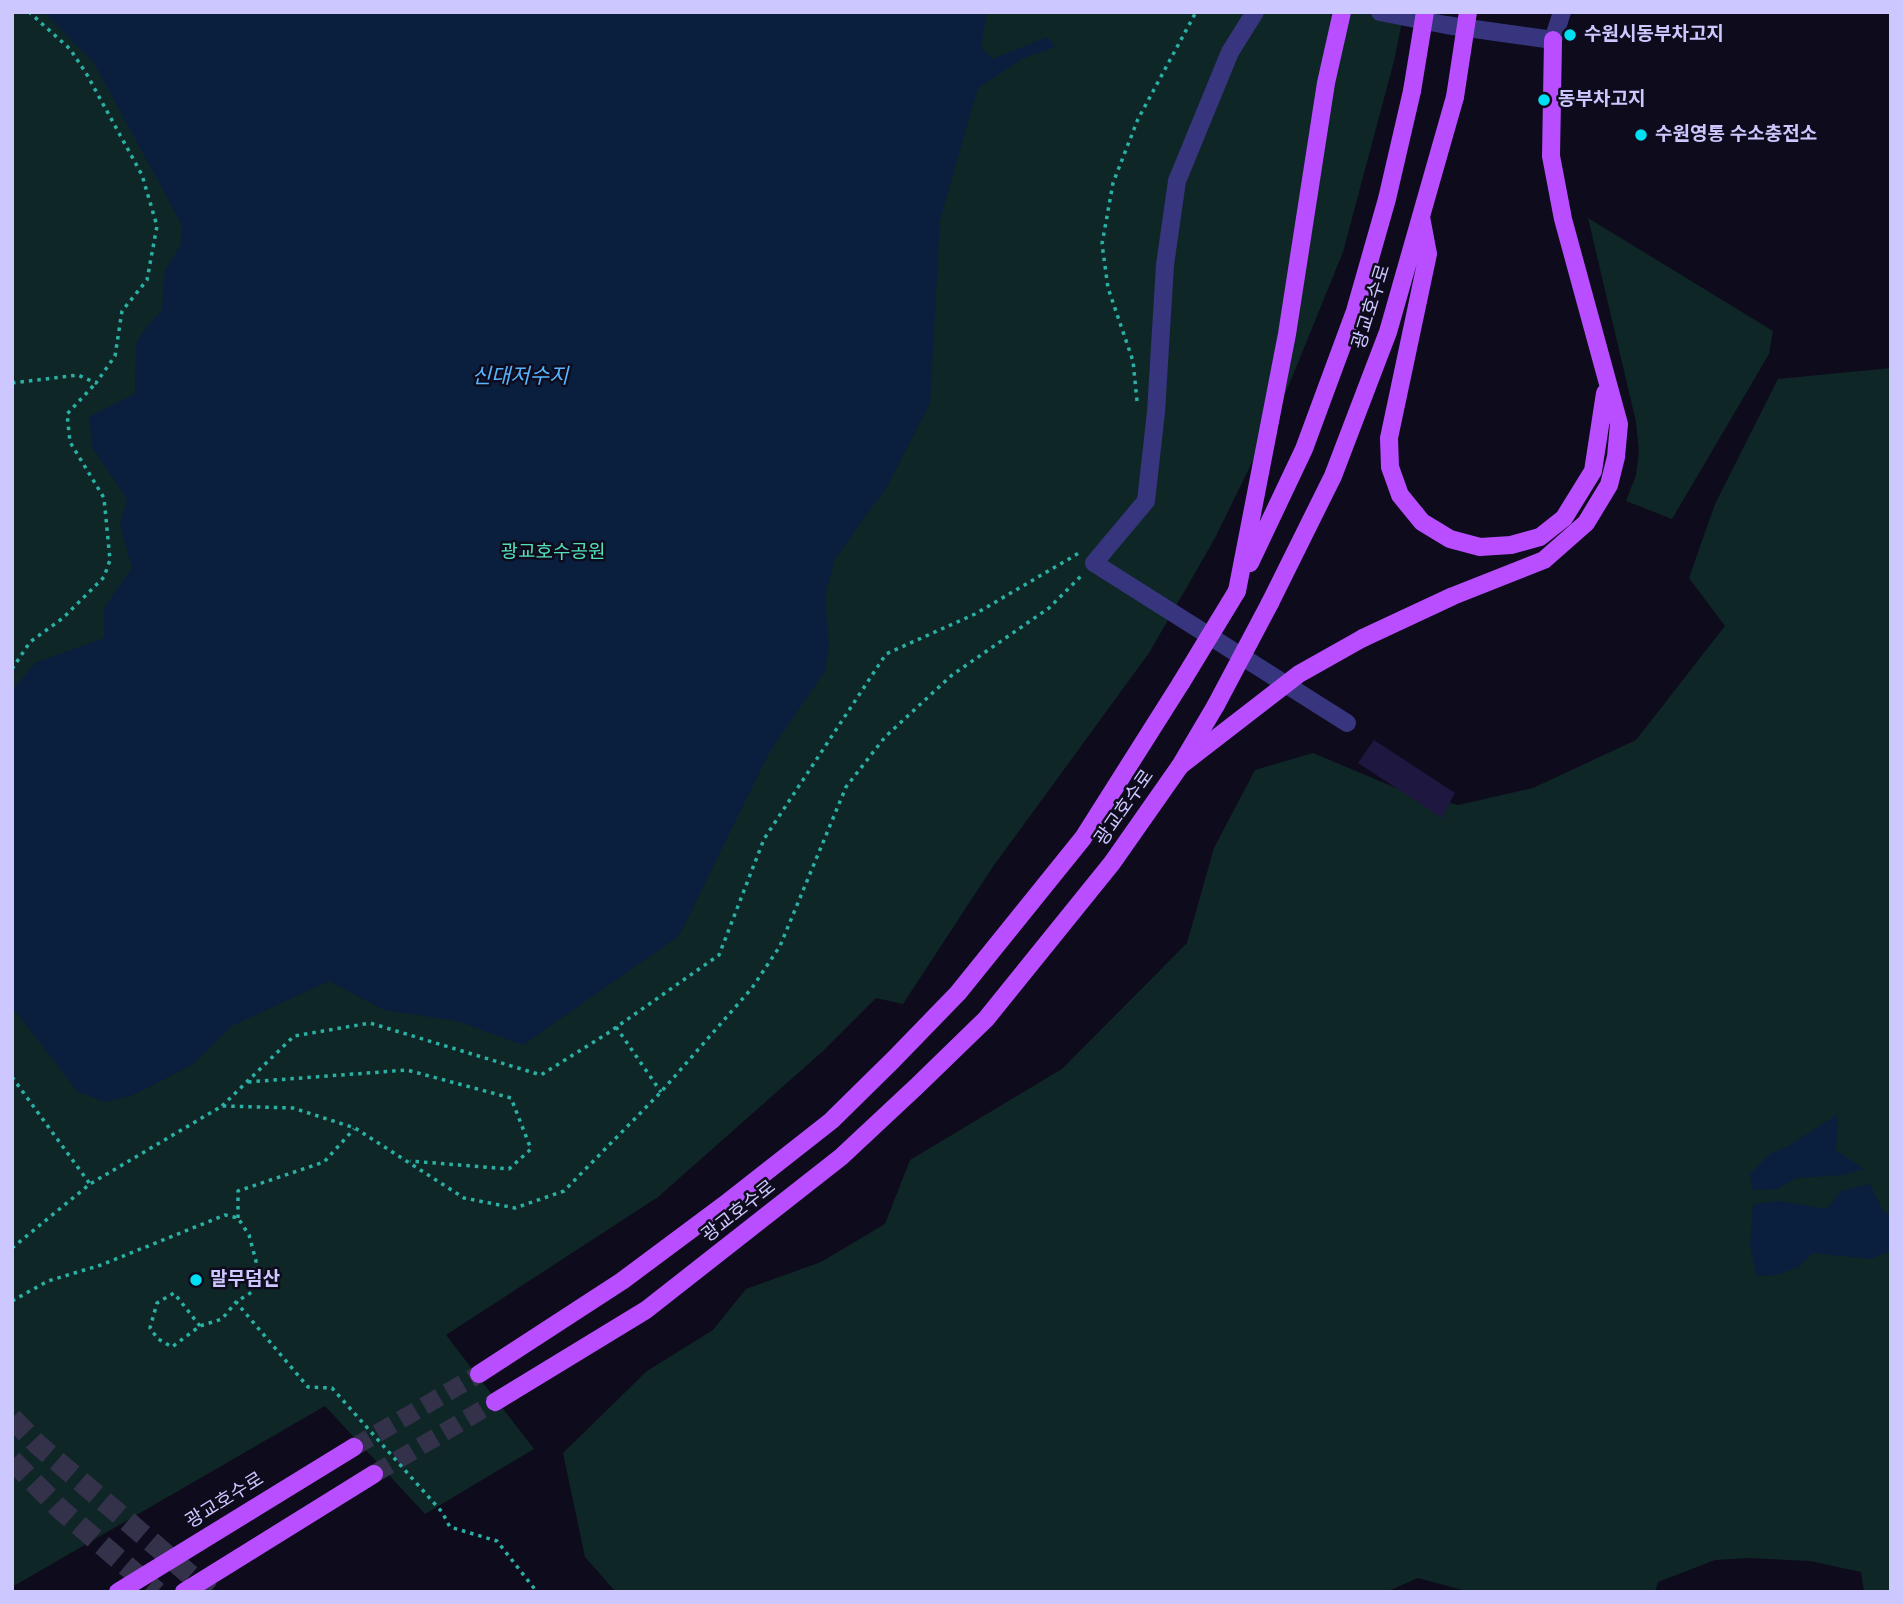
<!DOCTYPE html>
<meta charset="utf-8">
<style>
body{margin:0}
#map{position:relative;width:1903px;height:1604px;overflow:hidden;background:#0e0b1d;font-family:"Varela Round",sans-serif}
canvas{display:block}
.frame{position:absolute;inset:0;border:14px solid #ccc7ff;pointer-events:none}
</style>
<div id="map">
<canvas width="1903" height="1604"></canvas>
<div class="frame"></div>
</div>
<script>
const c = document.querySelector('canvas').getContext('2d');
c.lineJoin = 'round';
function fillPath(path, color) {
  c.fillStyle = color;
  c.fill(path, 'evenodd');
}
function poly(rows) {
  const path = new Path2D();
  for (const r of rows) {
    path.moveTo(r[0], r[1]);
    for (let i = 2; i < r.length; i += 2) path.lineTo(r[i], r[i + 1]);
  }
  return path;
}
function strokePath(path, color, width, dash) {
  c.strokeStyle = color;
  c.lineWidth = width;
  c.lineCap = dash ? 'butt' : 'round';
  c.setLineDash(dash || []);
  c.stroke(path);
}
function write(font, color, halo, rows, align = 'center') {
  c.font = font + ' "Varela Round","Noto Sans KR",sans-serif';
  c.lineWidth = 5;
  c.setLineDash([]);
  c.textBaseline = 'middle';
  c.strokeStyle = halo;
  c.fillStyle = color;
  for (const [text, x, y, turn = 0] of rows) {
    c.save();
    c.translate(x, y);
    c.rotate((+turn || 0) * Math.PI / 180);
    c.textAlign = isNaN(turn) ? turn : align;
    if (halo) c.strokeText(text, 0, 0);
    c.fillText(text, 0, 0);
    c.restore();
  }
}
fillPath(poly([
 [12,12,1404,12,1394,61,1343,252,1284,397,1215,538,1149,653,992,868,903,1004,876,998,823,1051,658,1197,446,1335,534,1449,425,1514,325,1406,12,1587],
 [1588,218,1773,331,1769,354,1672,519,1626,501,1636,475,1639,451,1636,422],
 [1891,368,1891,1592,1864,1592,1861,1572,1810,1561,1748,1558,1715,1560,1658,1582,1655,1592,1470,1592,1418,1578,1386,1592,616,1592,585,1557,563,1453,647,1371,713,1330,746,1289,821,1262,885,1224,910,1160,1062,1069,1187,943,1214,848,1255,770,1313,753,1408,793,1458,805,1533,788,1636,740,1725,626,1689,578,1715,504,1778,379]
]), '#0e2726');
fillPath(poly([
 [44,12,987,12,981,47,992,59,1048,37,1055,47,1022,59,978,88,940,220,930,403,888,485,835,559,825,596,829,645,825,671,769,753,679,936,523,1045,457,1021,384,1010,329,981,232,1026,192,1065,133,1095,105,1102,77,1091,12,1007,12,691,35,663,104,638,104,608,132,568,120,525,127,499,92,447,89,417,135,394,136,344,147,326,162,310,165,270,181,244,182,225,94,63],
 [1838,1114,1836,1150,1864,1169,1844,1175,1797,1178,1777,1189,1752,1190,1750,1174,1770,1154,1790,1145],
 [1870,1184,1883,1211,1891,1216,1891,1251,1871,1259,1812,1253,1799,1267,1777,1275,1757,1276,1750,1246,1753,1204,1779,1201,1827,1209,1841,1191]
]), '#0a1e3e');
fillPath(poly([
 [1374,740,1455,793,1442,818,1358,763]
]), '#1e173f');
strokePath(poly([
 [354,1447,479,1374],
 [374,1474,495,1402]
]), '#34314a', 18, [18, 9]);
strokePath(poly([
 [12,1418,37,1444,210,1592],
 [12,1460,60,1509,157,1592]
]), '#34314a', 21, [21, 10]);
strokePath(poly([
 [12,383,78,375,96,383,115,356,122,311,147,280,157,226,142,175,86,73,70,49,29,12],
 [1137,401,1133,361,1108,288,1102,244,1113,183,1138,119,1196,12],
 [12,669,30,642,63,618,104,577,110,560,104,498,70,442,67,414,96,383],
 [616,1027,661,1092],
 [12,1077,90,1184],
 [248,1082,407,1070,511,1098,531,1149,509,1169,410,1161],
 [222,1106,294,1036,370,1023,541,1075,608,1033,719,955,764,839,886,654,975,614,1079,553],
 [238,1218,238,1191,324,1162,354,1129],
 [12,1248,90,1184,222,1106,293,1108,355,1128,464,1198,515,1208,564,1191,661,1092,752,988,780,946,846,787,885,737,952,675,1049,608,1082,575],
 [12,1301,48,1281,101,1265,225,1215,238,1218,249,1235,256,1261,252,1292,236,1302,308,1387,332,1388,442,1512,450,1527,497,1541,537,1592],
 [200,1326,174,1293,157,1303,150,1328,158,1339,172,1347,200,1326,222,1319,236,1302]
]), '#2ab0a5', 3.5, [3.5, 5]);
strokePath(poly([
 [1255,12,1230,52,1177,181,1165,265,1156,412,1146,501,1094,563,1347,723],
 [1380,12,1446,25,1553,40,1562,12]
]), '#36357d', 18);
strokePath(poly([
 [1421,217,1428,254,1389,438,1390,467,1400,495,1422,522,1450,539,1480,547,1511,545,1540,537,1564,518,1593,471,1605,393],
 [1250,563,1304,449,1355,311,1387,199,1412,91],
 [1237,591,1287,334,1326,83,1342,12],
 [1270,603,1333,476,1388,332,1455,97],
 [1363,638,1453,596,1544,560,1586,523,1609,485,1616,457,1619,424,1563,219,1551,156,1553,40],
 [479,1374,622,1281,724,1205,831,1121,893,1060,958,993,1083,838,1181,683],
 [495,1402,646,1310,841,1157,917,1086,986,1019,1112,863,1180,766,1216,705],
 [118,1592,354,1447],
 [184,1592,374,1474]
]), '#b84eff', 18);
strokePath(poly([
 [1412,91,1425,12],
 [1455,97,1468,12],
 [1181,683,1237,591],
 [1216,705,1270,603],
 [1180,766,1299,674,1363,638]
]), '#b84eff', 18);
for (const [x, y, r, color] of [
 [1570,35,7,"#00e0f2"],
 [1544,100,7,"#00e0f2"],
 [1641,135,7,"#00e0f2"],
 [196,1280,7,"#00e0f2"]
]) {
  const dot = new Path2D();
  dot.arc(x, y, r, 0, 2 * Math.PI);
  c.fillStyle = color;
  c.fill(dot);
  strokePath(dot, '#0e0b1d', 2.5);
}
write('bold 19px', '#ccc7ff', '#0e0b1d', [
 ["수원시동부차고지",1584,35],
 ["동부차고지",1558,100],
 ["수원영통 수소충전소",1655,135],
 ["말무덤산",210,1280]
], 'left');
write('19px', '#ccc7ff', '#0e0b1d', [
 ["광교호수로",1372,307,-73],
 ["광교호수로",1125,808,-55],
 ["광교호수로",739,1212,-38],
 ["광교호수로",225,1501,-32]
]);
write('19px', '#52e0b9', '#0e0b1d', [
 ["광교호수공원",553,553]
]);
write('italic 21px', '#55b5ff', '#0e0b1d', [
 ["신대저수지",520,377]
]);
</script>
